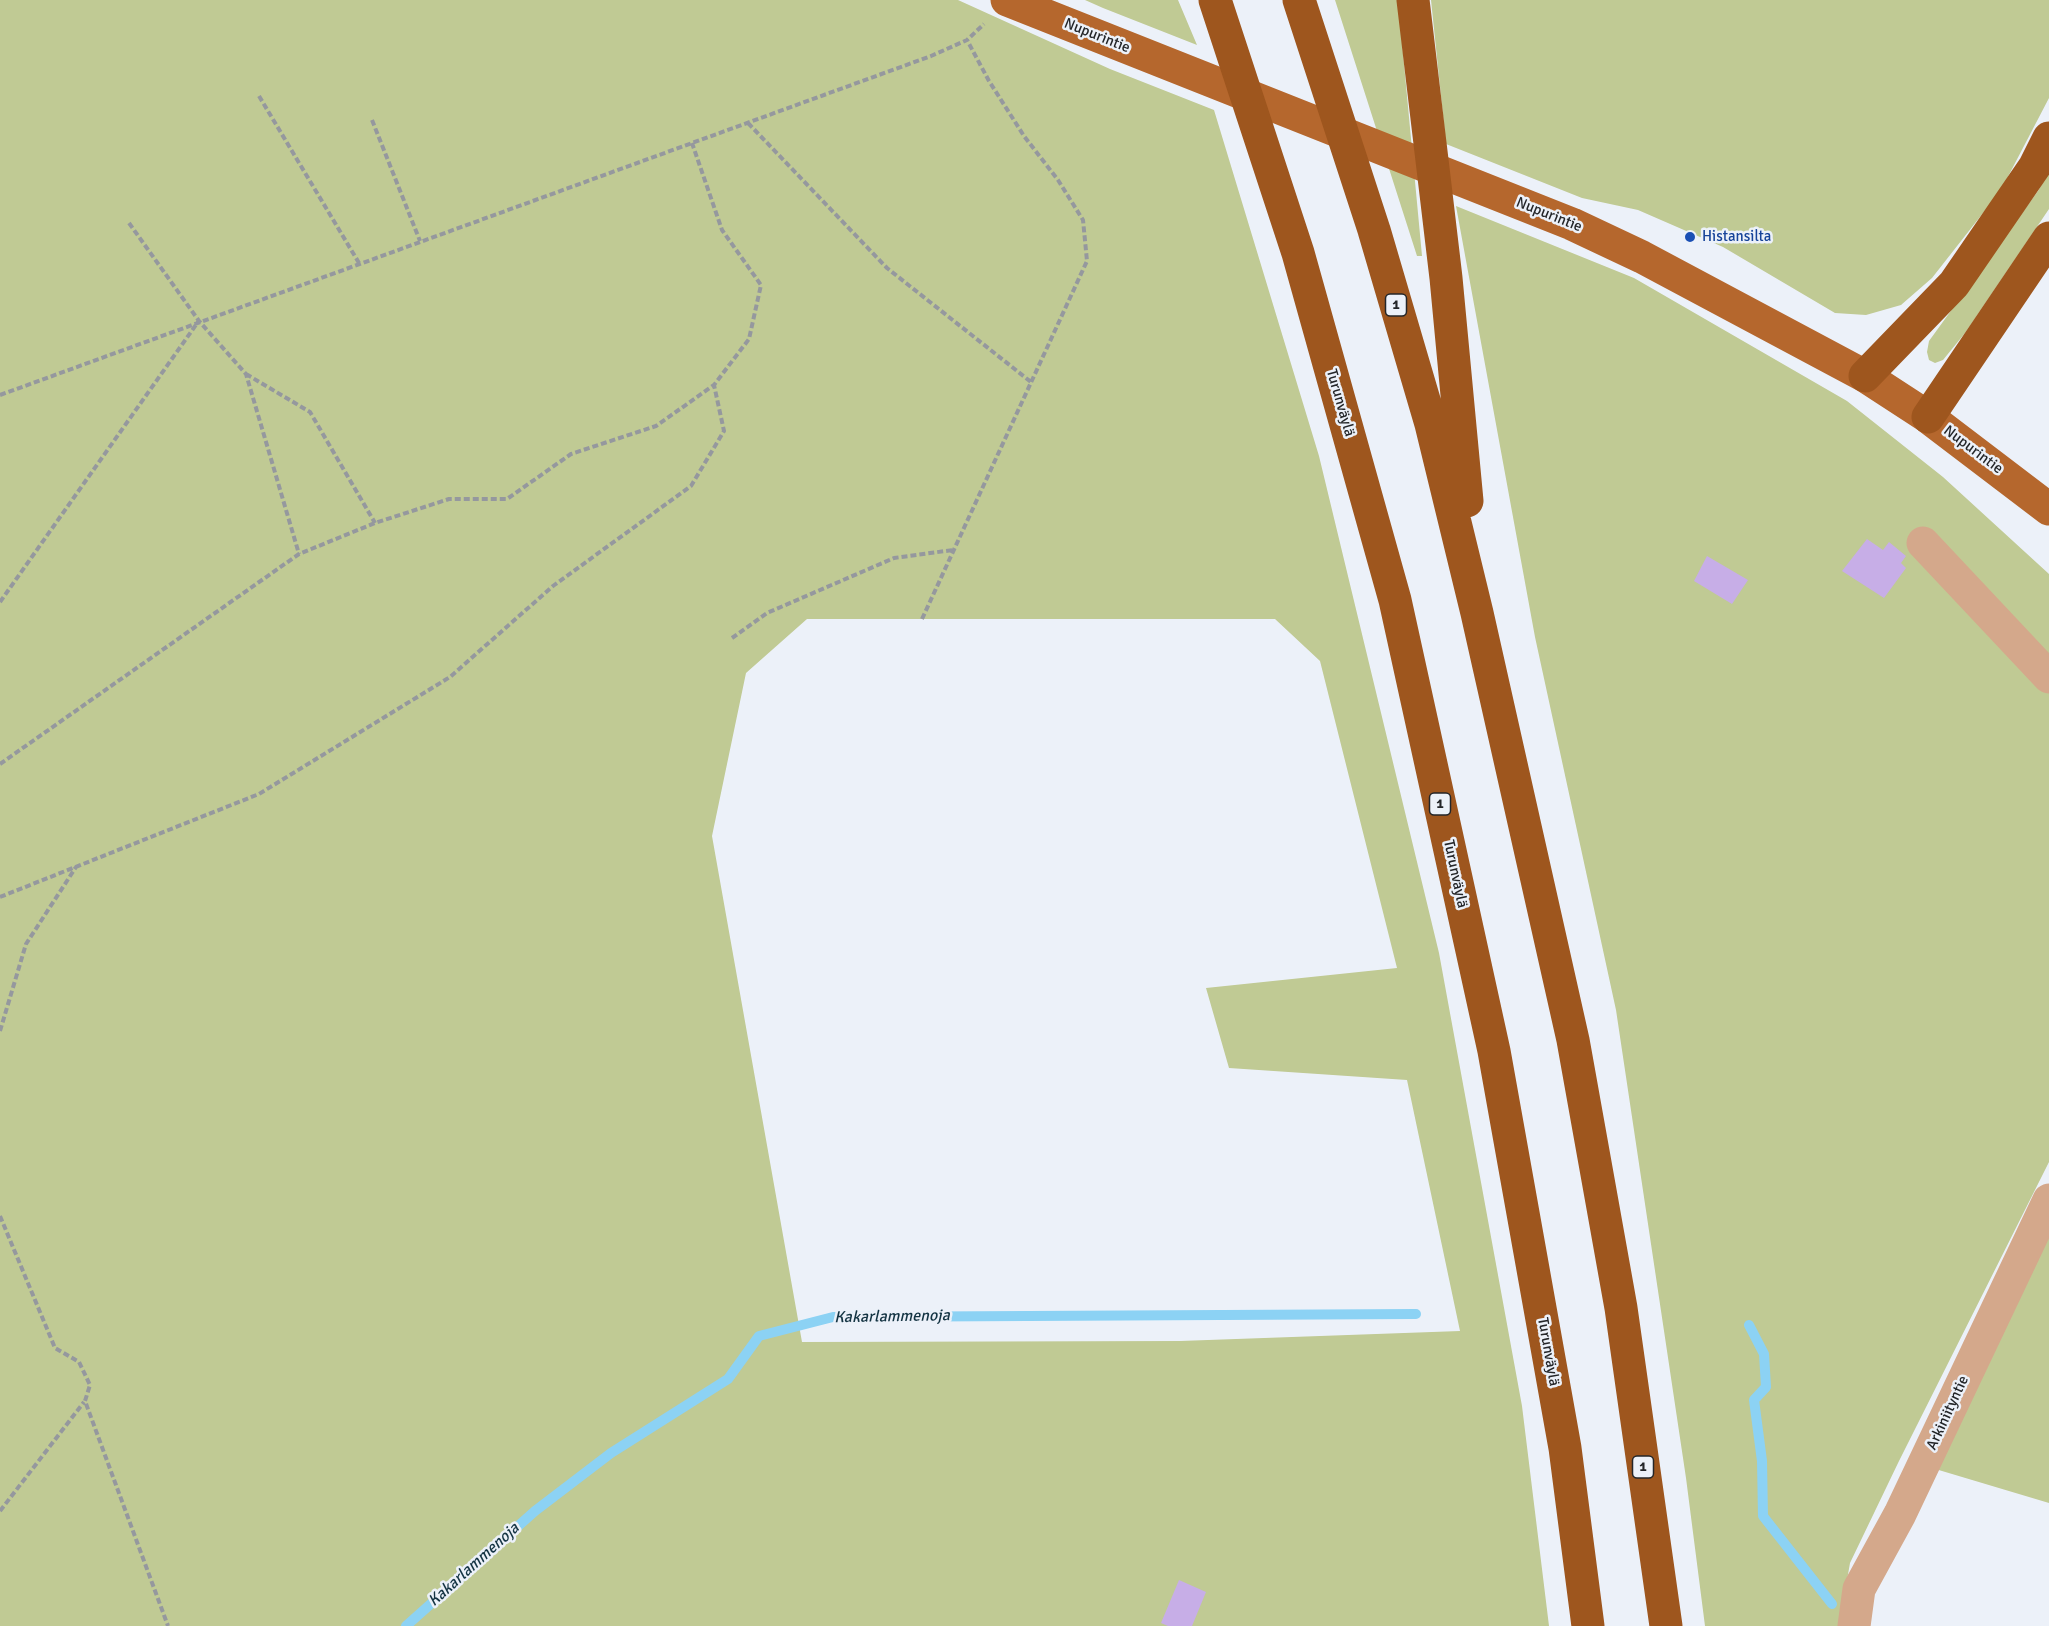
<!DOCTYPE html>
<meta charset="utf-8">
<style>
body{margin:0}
canvas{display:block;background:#ecf1f9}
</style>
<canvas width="2049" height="1626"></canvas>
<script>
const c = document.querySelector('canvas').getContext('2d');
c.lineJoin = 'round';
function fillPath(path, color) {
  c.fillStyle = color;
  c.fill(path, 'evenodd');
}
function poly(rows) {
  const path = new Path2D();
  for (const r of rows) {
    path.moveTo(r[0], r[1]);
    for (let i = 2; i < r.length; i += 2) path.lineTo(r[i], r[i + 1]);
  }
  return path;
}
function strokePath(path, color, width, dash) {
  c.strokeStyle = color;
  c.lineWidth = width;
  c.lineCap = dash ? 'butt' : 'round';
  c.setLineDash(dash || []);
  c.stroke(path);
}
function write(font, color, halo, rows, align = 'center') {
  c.font = font + ' Signika,sans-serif';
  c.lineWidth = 5;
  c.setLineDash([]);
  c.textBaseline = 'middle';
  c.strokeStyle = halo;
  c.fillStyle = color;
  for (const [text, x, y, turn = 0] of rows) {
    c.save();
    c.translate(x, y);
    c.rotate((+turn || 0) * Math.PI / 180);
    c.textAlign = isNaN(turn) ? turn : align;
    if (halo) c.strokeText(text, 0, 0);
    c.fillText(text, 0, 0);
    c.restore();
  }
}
fillPath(poly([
 [0,0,958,0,1110,69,1214,110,1319,456,1439,953,1522,1406,1549,1626,0,1626],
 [807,619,1275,619,1320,661,1397,968,1206,988,1229,1068,1407,1080,1460,1331,1180,1341,802,1342,712,836,746,673],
 [1085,0,1178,0,1197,45,1103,8],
 [1335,0,1398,0,1422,256,1417,256],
 [1431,0,2049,0,2049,98,2001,190,1932,278,1901,305,1866,315,1835,313,1723,247,1638,210,1582,198,1446,144],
 [2049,171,2049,209,1965,333,1943,360,1935,363,1929,360,1927,352,1929,341,2038,191],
 [1456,206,1634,278,1847,401,1943,477,2049,574,2049,1162,1899,1461,1850,1563,1839,1626,1705,1626,1686,1478,1616,1010,1535,637],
 [2049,1217,2049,1503,1932,1468]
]), '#c0ca94');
strokePath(poly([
 [1749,1325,1764,1354,1766,1387,1754,1400,1762,1461,1763,1516,1832,1604],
 [406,1626,535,1511,611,1453,728,1379,759,1336,833,1317,1416,1314]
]), '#8cd2f4', 10);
fillPath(poly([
 [1867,539,1883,550,1889,542,1906,556,1901,563,1906,568,1884,598,1842,571],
 [1707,556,1748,580,1732,604,1694,581],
 [1179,1580,1206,1592,1192,1626,1168,1626,1161,1623]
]), '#c7aee7');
strokePath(poly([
 [259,96,359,263],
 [372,120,420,241],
 [748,123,887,268,1031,382],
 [129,223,199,321,246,374,299,554],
 [246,374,310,412,375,523],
 [0,395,931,56,967,40,984,24],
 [0,602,198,322],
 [922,619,1087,261,1083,220,1058,180,1024,136,989,81,967,40],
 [732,638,767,613,894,558,953,550],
 [0,764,299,554,375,523,449,499,507,499,571,454,656,426,714,385,749,339,761,285,722,230,692,143],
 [0,897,259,794,450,677,553,586,691,486,724,431,714,385],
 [0,1031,26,944,76,867],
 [0,1216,55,1348,79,1362,90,1385,85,1401,168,1626],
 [0,1511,84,1402]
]), '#95989e', 4, [6, 3]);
strokePath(poly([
 [1923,543,2049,677],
 [1854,1626,1859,1589,1900,1514,2049,1200]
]), '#d4a88b', 33);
strokePath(poly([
 [1007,0,1572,224,1642,257,1865,376,1928,417,2049,509]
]), '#b5672d', 33);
strokePath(poly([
 [1215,0,1298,253,1395,600,1494,1051,1565,1448,1588,1626],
 [1299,0,1374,230,1431,424,1477,613,1573,1040,1621,1308,1666,1626],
 [1413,0,1446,278,1467,501],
 [1865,376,1954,284,2035,166,2049,138],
 [1928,417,2049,238]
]), '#9e561e', 33);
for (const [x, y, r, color] of [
 [1690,237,6,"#1a4fb4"]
]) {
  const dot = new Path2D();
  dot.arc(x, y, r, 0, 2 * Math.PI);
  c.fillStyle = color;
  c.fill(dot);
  strokePath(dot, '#ecf1f9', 2);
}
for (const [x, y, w] of [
 [1396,305,21],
 [1440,804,21],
 [1643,1467,21]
]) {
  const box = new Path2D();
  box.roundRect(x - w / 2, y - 11, w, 22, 4.5);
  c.fillStyle = '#ecf1f9';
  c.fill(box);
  strokePath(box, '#242629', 1.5);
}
write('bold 14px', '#242629', null, [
 ["1",1396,305],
 ["1",1440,804],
 ["1",1643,1467]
]);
write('15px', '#242629', '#ecf1f9', [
 ["Nupurintie",1097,36,22],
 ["Nupurintie",1549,215,22],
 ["Turunväylä",1340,403,74],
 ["Nupurintie",1973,450,37],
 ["Turunväylä",1455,874,78],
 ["Turunväylä",1548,1352,80],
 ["Arkiniityntie",1948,1413,-65]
]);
write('15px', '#164399', '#ecf1f9', [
 ["Histansilta",1702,237]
], 'left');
write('italic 16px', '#143443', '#ecf1f9', [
 ["Kakarlammenoja",892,1317,-1],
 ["Kakarlammenoja",474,1565,-42]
]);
</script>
